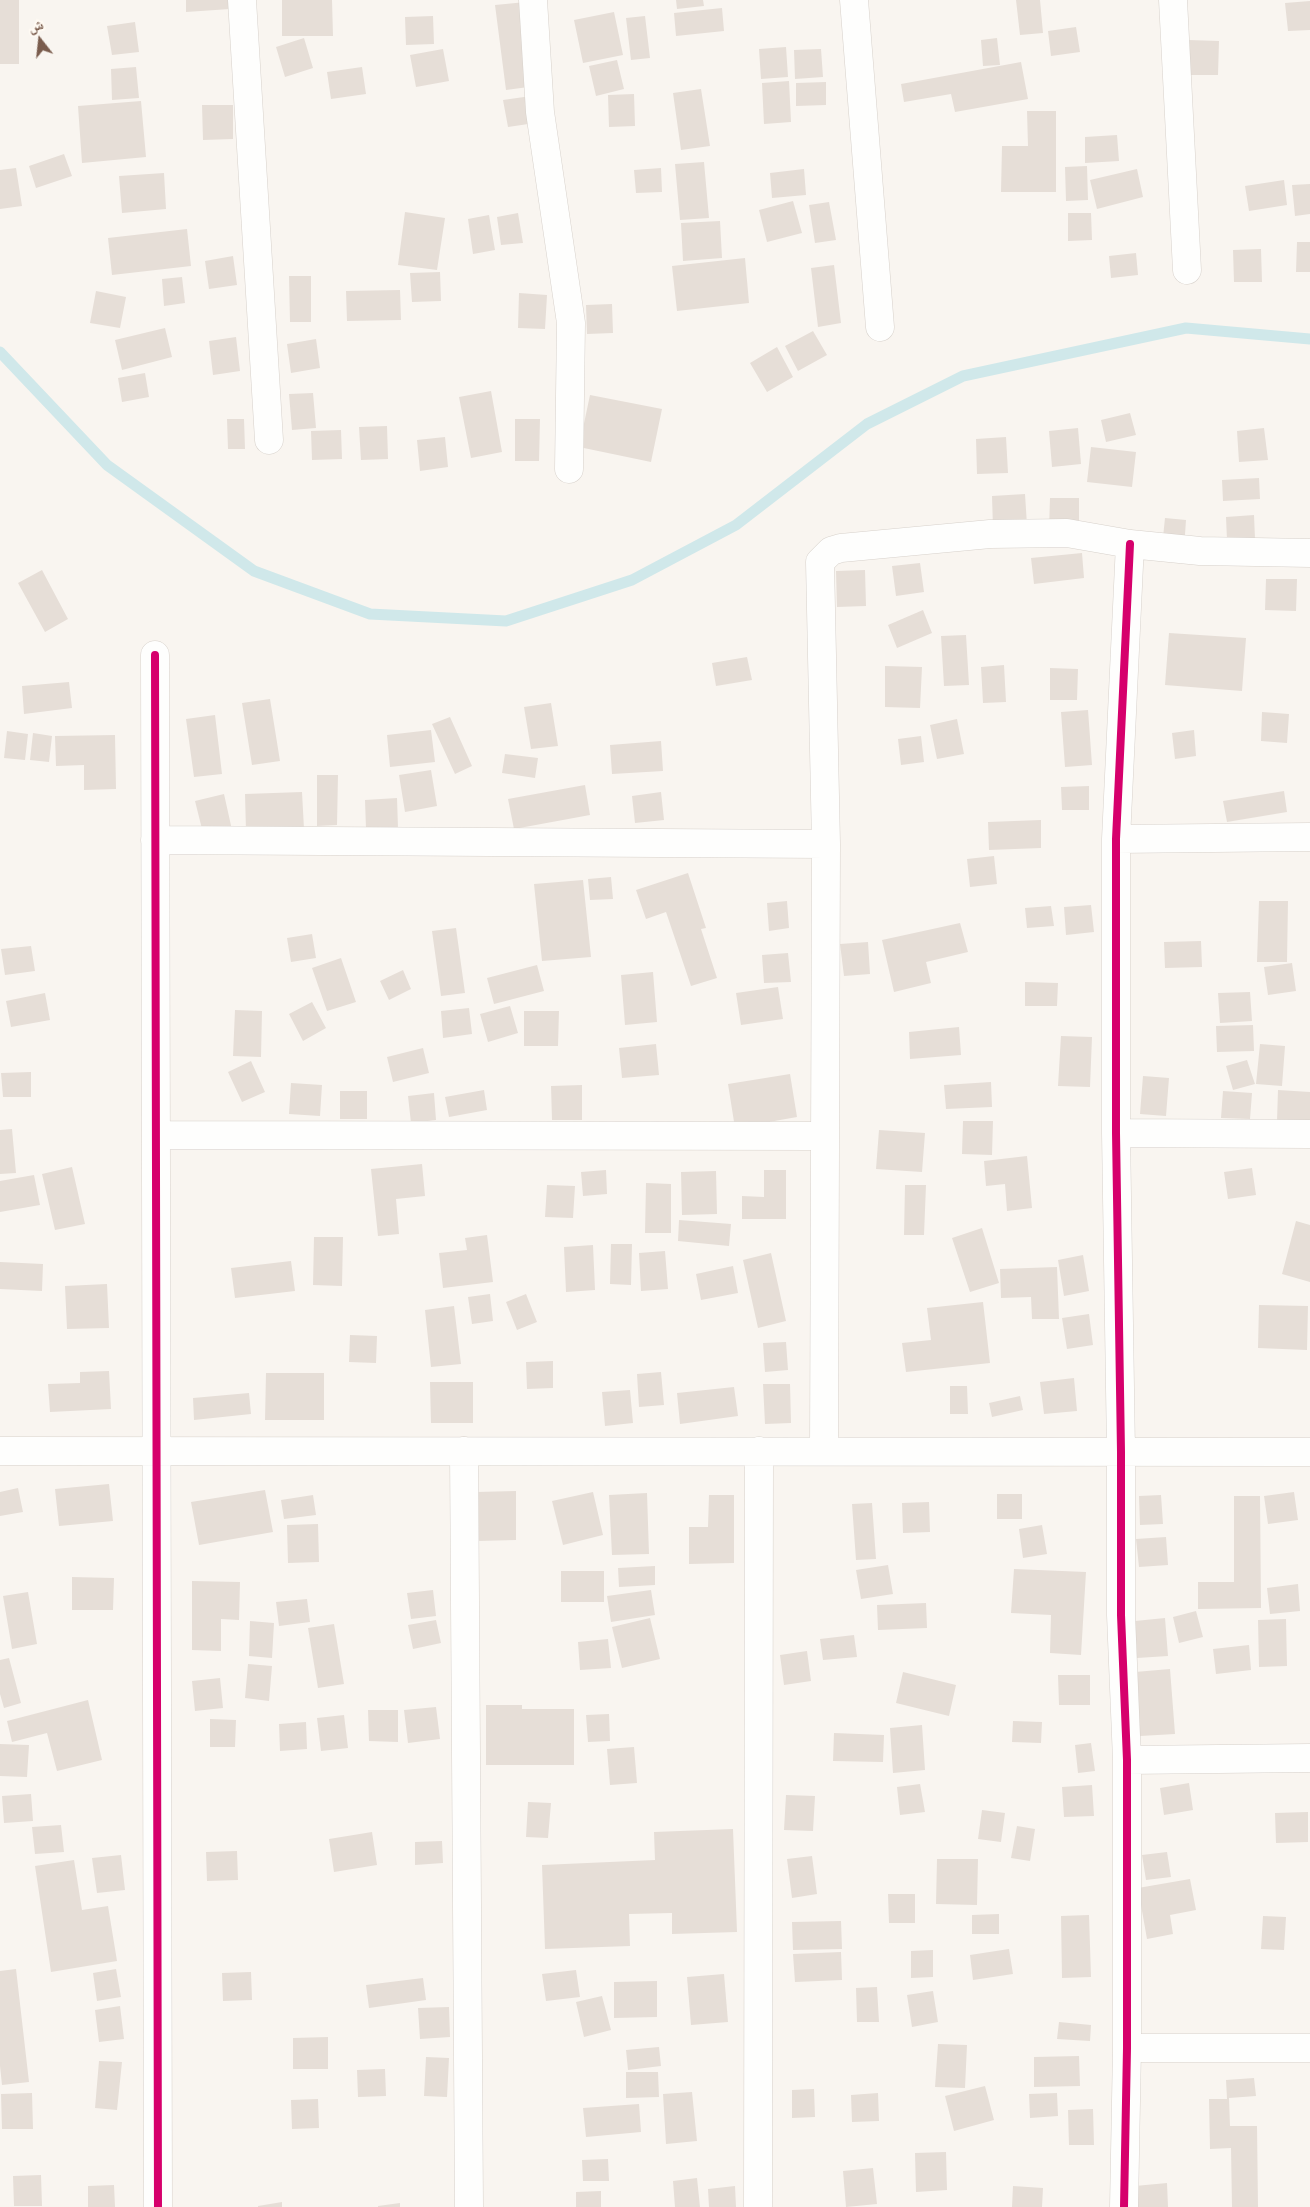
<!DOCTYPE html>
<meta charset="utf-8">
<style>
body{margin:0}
#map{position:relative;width:1310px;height:2207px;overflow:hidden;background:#f9f5f0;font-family:Quicksand,"Noto Naskh Arabic",sans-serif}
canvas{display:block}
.north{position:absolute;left:15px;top:15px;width:50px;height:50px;-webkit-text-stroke:4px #fffaf3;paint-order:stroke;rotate:344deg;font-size:14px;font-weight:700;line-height:20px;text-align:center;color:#7a5c4d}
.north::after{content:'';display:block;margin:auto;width:18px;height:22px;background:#7a5c4d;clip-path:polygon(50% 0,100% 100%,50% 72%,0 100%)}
</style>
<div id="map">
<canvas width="1310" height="2207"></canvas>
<div class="north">ش</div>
</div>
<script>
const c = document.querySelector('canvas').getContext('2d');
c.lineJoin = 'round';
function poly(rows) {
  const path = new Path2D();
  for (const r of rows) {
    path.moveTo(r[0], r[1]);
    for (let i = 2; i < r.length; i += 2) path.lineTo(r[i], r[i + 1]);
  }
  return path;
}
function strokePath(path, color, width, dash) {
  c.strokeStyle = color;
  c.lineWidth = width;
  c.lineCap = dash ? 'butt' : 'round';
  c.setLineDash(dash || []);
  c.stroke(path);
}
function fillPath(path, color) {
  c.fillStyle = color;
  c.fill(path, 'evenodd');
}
strokePath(poly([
 [0,352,107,465,254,571,370,614,506,621,632,580,736,525,867,424,963,376,1186,328,1310,339]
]), '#d0e8ea', 11);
fillPath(poly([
 [0,0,19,0,19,64,0,64],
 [186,0,230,0,230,9,186,12],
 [282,0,332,0,333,36,282,36],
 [676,0,703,0,704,6,677,9],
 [1016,0,1040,0,1043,33,1020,35],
 [1310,1,1310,30,1288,31,1285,3],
 [526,2,536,86,506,90,495,5],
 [722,8,724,31,676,36,674,13],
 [614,12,623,55,583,63,574,20],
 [433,16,434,44,406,45,405,17],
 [645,16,650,58,631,60,626,18],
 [135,22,139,52,112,55,107,26],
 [1076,27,1080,52,1051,56,1048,31],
 [304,38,313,68,285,77,276,47],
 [997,38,1000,65,983,66,981,40],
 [1188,40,1219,41,1218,75,1187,75],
 [786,47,788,77,761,79,759,49],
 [443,49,449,81,416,87,410,55],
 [821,49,823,77,795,79,794,50],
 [617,60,624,89,596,96,589,66],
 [1021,62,1028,99,955,112,951,94,904,102,901,84],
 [136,67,139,98,112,100,111,69],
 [362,67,366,94,331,99,327,72],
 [789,81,791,122,764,124,762,83],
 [826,82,826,105,796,106,796,83],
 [701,89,710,146,681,150,673,93],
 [634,94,635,126,609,127,608,95],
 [531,96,535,123,508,127,503,100],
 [141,101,146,157,82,163,78,106],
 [202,105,233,105,233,139,203,140],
 [1027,111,1056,111,1056,192,1001,192,1002,146,1028,146],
 [1117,135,1119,161,1085,163,1085,137],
 [64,154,72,176,36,188,29,166],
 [704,162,709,218,680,220,675,164],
 [1087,166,1088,200,1066,201,1065,167],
 [16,168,22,206,0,209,0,170],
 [661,168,662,192,636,193,634,170],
 [804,169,806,195,772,198,770,173],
 [1137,169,1143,197,1097,209,1090,180],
 [164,173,166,209,122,213,119,176],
 [1284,180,1287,205,1249,211,1245,186],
 [1310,184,1310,214,1295,216,1292,185],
 [793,201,802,233,767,242,759,210],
 [829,202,836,240,815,243,809,205],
 [405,212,445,218,437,270,398,265],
 [518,213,523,243,501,245,497,217],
 [1068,213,1091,213,1092,240,1068,241],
 [489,215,495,250,473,254,468,219],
 [720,221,722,258,683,261,681,223],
 [187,229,191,266,112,275,108,238],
 [1297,242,1310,242,1310,272,1296,272],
 [1261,249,1262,282,1234,282,1233,250],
 [1136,253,1138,275,1111,278,1109,256],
 [233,256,237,285,209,289,205,261],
 [745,258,749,303,677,311,672,266],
 [834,265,841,323,818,327,811,268],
 [440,272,441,301,412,302,410,273],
 [289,276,311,276,311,322,290,322],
 [182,277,185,303,164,306,162,279],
 [400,290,401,320,347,321,346,291],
 [96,291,126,297,120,328,90,323],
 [519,293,547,295,545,329,518,328],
 [612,304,613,333,587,334,586,305],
 [165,328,172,357,122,370,115,340],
 [813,331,827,355,798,371,785,346],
 [236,337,240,371,213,375,209,341],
 [316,339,320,368,291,373,287,344],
 [777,347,793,377,767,392,750,363],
 [145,373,149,397,122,402,118,378],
 [491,391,502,452,471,458,459,397],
 [313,393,316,428,292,430,289,394],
 [590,395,662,409,651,462,579,447],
 [1130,413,1136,435,1106,442,1101,420],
 [227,419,244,419,245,449,228,449],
 [515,419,540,419,539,461,515,461],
 [387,426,388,459,361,460,359,427],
 [1078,428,1081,464,1052,467,1049,431],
 [1264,428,1268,460,1239,462,1237,431],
 [341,430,342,459,312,460,311,431],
 [445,437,448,467,420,471,417,440],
 [1006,437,1008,473,977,474,976,439],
 [1091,447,1136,452,1132,487,1087,482],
 [1259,478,1260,499,1223,501,1222,480],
 [1025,494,1027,525,993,528,992,496],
 [1050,498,1079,498,1079,530,1049,530],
 [1254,515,1255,539,1227,540,1226,517],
 [1165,518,1186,520,1184,549,1162,547],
 [1082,553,1084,578,1034,584,1031,558],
 [920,563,924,592,896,596,892,566],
 [42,570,68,619,45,632,18,583],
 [865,570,866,606,837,607,836,571],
 [1266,579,1297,579,1296,611,1265,610],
 [923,610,932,633,897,648,888,625],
 [1169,633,1246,638,1242,691,1165,685],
 [966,635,969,685,944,686,941,636],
 [747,657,752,680,716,686,712,663],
 [1004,665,1006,702,983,703,981,667],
 [885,666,922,667,920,708,885,707],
 [1050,668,1078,669,1077,700,1050,700],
 [69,682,72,708,24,714,22,686],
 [270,699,280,761,252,765,242,703],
 [551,703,558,746,531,749,524,707],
 [1088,710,1092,765,1065,767,1061,712],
 [1262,712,1289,714,1287,743,1261,741],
 [215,715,222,774,194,777,186,719],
 [450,717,472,766,455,774,432,724],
 [957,719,964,754,937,759,930,725],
 [431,730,435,762,390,767,387,735],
 [1194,730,1196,756,1175,759,1172,733],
 [7,731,28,734,25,760,4,758],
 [33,733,52,736,49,762,30,760],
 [115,735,116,789,84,790,84,765,56,766,55,736],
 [921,736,924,762,901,765,898,739],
 [661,741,663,771,612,774,610,745],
 [505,754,538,758,535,778,502,773],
 [431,770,437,806,405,812,399,775],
 [317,775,338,775,337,825,317,826],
 [585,785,590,815,514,829,508,799],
 [1089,786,1089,810,1062,810,1061,787],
 [1284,791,1287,812,1227,822,1223,801],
 [302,792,304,829,246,831,245,794],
 [661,792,664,820,635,823,632,796],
 [224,794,232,830,204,837,195,801],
 [397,798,398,828,366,829,365,800],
 [1041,820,1041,848,989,850,988,822],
 [994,856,997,884,970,887,967,859],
 [688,873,706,928,701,929,717,978,691,986,666,912,646,919,636,890],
 [611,877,613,899,590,900,588,879],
 [583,880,591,957,542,961,534,884],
 [787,901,789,928,769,931,767,903],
 [1259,901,1288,901,1287,962,1257,962],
 [1091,905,1094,932,1066,935,1064,907],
 [1051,906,1054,926,1027,928,1025,908],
 [960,923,968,952,926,962,931,983,894,992,882,940],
 [456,928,465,993,441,996,432,931],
 [312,934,316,958,291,962,287,938],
 [1201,941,1202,967,1165,968,1164,942],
 [868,942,870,974,844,976,840,944],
 [31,946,35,971,5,975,1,949],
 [788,953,791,982,764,983,762,955],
 [341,958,356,1002,327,1011,312,968],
 [1292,963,1296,991,1268,995,1264,967],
 [537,965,544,991,494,1004,487,978],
 [403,970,411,989,389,1000,380,981],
 [653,972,657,1022,625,1025,621,975],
 [1025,982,1058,983,1057,1006,1025,1006],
 [778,987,783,1019,741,1025,736,993],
 [1250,992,1252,1021,1220,1023,1218,993],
 [45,993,50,1020,11,1027,6,1001],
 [312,1002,326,1028,303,1041,289,1014],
 [510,1006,518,1033,488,1042,480,1014],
 [469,1008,472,1034,443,1038,441,1011],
 [235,1010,262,1011,261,1057,233,1056],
 [524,1011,559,1011,558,1046,524,1046],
 [1253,1025,1254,1051,1217,1052,1216,1026],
 [959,1027,961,1055,910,1059,909,1032],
 [1061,1036,1092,1037,1090,1087,1058,1086],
 [656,1044,659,1075,622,1078,619,1048],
 [1260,1044,1285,1046,1282,1086,1256,1084],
 [423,1048,429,1073,393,1082,387,1057],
 [1247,1060,1255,1084,1233,1090,1226,1066],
 [251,1061,265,1092,242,1102,228,1072],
 [31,1072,31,1097,3,1097,1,1073],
 [790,1074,797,1117,735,1128,728,1084],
 [1143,1076,1169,1078,1166,1116,1140,1114],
 [991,1082,992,1107,946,1109,944,1085],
 [291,1083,322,1085,320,1116,289,1114],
 [582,1085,582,1120,552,1120,551,1086],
 [484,1090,487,1110,449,1117,445,1097],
 [1278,1090,1310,1092,1310,1122,1277,1121],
 [340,1091,367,1091,367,1119,340,1119],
 [1223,1091,1252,1093,1250,1119,1221,1118],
 [434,1093,436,1120,411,1123,408,1096],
 [963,1121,993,1121,992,1155,962,1154],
 [12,1129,16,1173,0,1174,0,1130],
 [879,1130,925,1133,922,1172,876,1169],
 [1027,1156,1032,1208,1007,1211,1005,1184,986,1186,984,1161],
 [422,1164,425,1196,396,1199,399,1234,378,1236,371,1169],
 [72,1167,85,1224,55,1230,42,1174],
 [1252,1168,1256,1195,1228,1199,1224,1172],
 [606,1170,607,1194,583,1196,581,1172],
 [764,1170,786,1170,786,1219,742,1219,742,1196,764,1197],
 [716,1171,717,1214,682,1215,681,1172],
 [34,1175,40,1205,0,1212,0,1181],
 [646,1183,671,1184,671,1233,645,1233],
 [547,1185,575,1186,573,1218,545,1217],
 [905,1185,926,1185,924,1235,904,1235],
 [679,1220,731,1224,729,1246,678,1241],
 [1296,1221,1310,1225,1310,1282,1282,1274],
 [982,1228,999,1283,970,1292,952,1238],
 [487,1235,493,1282,443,1288,439,1253,467,1250,465,1238],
 [314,1237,343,1237,342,1286,313,1285],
 [611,1244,632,1244,631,1285,610,1284],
 [593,1245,595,1290,566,1292,564,1247],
 [665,1251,668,1289,641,1291,639,1253],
 [771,1253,786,1321,758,1328,743,1260],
 [1083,1255,1089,1291,1064,1296,1058,1260],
 [291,1261,295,1291,235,1298,231,1268],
 [0,1262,43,1264,42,1291,0,1289],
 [733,1266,738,1293,701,1300,696,1274],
 [1057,1267,1059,1319,1032,1319,1031,1297,1001,1298,1000,1269],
 [107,1284,109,1328,67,1329,65,1286],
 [490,1294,493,1321,472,1324,468,1297],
 [526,1294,537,1322,517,1330,506,1302],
 [983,1302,990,1363,906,1372,902,1343,931,1340,927,1308],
 [1259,1305,1308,1306,1307,1350,1258,1348],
 [454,1306,461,1364,431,1367,425,1310],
 [1089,1314,1093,1345,1067,1349,1062,1318],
 [350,1335,377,1336,376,1363,349,1362],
 [786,1342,788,1370,765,1372,763,1343],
 [553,1361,553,1388,527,1389,526,1362],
 [109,1371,111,1409,50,1412,48,1384,80,1383,80,1372],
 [661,1372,664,1405,639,1407,637,1374],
 [266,1373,324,1373,324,1420,265,1420],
 [1074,1378,1077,1411,1044,1414,1040,1382],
 [430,1382,473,1382,473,1423,431,1423],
 [763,1384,790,1384,791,1423,765,1424],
 [950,1386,967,1386,968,1414,950,1414],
 [734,1387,738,1416,680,1424,677,1393],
 [630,1390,633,1423,605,1426,602,1392],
 [249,1393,251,1414,194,1420,193,1398],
 [1020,1396,1023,1410,992,1417,989,1403],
 [109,1484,113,1521,59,1526,55,1489],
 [18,1488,23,1512,0,1516,0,1492],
 [265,1490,273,1532,199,1545,191,1502],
 [516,1491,516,1540,477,1541,476,1492],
 [593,1492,603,1535,563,1545,552,1501],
 [1294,1492,1298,1520,1268,1524,1264,1496],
 [647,1493,649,1554,612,1555,609,1495],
 [997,1494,1022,1494,1022,1519,997,1519],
 [313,1495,316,1515,284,1519,281,1500],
 [709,1495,734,1495,734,1563,689,1564,689,1527,708,1527],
 [1161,1495,1163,1524,1140,1525,1139,1496],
 [1234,1496,1260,1496,1261,1608,1198,1609,1198,1582,1234,1582],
 [929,1502,930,1532,903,1533,902,1503],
 [872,1503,876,1559,856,1560,852,1504],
 [318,1524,319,1562,288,1563,287,1525],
 [1042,1525,1047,1554,1023,1558,1019,1529],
 [1166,1537,1168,1565,1139,1567,1136,1539],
 [888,1565,893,1594,861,1599,856,1570],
 [655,1566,655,1585,619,1587,618,1568],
 [1014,1569,1086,1572,1081,1655,1050,1653,1051,1615,1011,1613],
 [561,1571,604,1571,604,1602,561,1602],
 [72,1577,114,1578,113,1610,72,1610],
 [192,1581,240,1582,239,1620,221,1619,221,1651,192,1650],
 [1298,1584,1300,1611,1270,1614,1267,1588],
 [433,1590,436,1616,411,1619,407,1593],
 [651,1590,655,1615,611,1622,607,1596],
 [28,1592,37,1644,12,1649,3,1596],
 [307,1599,310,1622,279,1626,276,1602],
 [926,1603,927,1628,878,1630,877,1605],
 [1196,1611,1203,1637,1179,1643,1173,1617],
 [650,1618,660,1659,622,1668,612,1627],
 [1165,1618,1168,1656,1137,1658,1135,1621],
 [1286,1619,1287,1666,1259,1667,1258,1620],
 [436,1620,441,1643,413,1649,408,1625],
 [250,1621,274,1623,272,1658,249,1656],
 [334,1624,344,1684,318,1688,308,1628],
 [854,1635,857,1657,823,1660,820,1639],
 [608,1639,611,1668,580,1670,578,1642],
 [1249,1645,1251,1670,1216,1674,1213,1649],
 [807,1651,811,1681,784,1685,780,1655],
 [9,1658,21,1703,4,1708,0,1694,0,1660],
 [248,1664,272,1666,269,1701,245,1698],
 [1170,1669,1175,1734,1140,1736,1135,1672],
 [903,1672,956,1685,949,1716,896,1703],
 [1058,1675,1090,1675,1090,1705,1059,1705],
 [220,1678,223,1708,195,1711,192,1681],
 [88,1700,102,1760,57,1771,47,1733,12,1742,7,1721],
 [486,1705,522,1705,522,1709,574,1709,574,1765,486,1765],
 [436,1707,440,1739,408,1743,404,1710],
 [368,1710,398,1710,398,1742,369,1741],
 [609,1714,610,1741,588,1742,586,1715],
 [344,1715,348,1748,321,1751,317,1718],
 [210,1719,236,1720,235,1747,210,1747],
 [1013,1721,1042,1722,1041,1743,1012,1742],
 [306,1722,307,1749,280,1751,279,1724],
 [922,1725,925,1770,893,1773,890,1728],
 [834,1733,884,1735,883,1762,833,1761],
 [1091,1743,1095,1771,1078,1773,1075,1745],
 [0,1744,29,1745,27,1777,0,1776],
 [634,1747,637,1783,610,1785,607,1749],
 [1189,1783,1193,1810,1164,1815,1160,1788],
 [920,1784,925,1812,900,1815,897,1787],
 [1092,1785,1094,1816,1064,1817,1062,1787],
 [31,1794,33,1821,4,1823,2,1796],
 [786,1795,815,1796,813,1831,784,1830],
 [528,1802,551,1803,548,1838,526,1837],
 [982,1810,1005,1813,1001,1842,978,1839],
 [1308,1812,1308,1842,1276,1843,1275,1813],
 [61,1825,64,1852,35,1854,32,1827],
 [1017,1826,1035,1829,1030,1861,1011,1858],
 [733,1829,737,1932,672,1934,672,1913,629,1914,630,1946,545,1949,542,1865,655,1860,654,1832],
 [372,1832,377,1865,334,1872,329,1839],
 [442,1841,443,1863,415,1865,415,1842],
 [237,1851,238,1880,207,1881,206,1852],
 [1167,1852,1171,1877,1146,1880,1142,1855],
 [121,1855,125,1890,97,1893,92,1858],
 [812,1856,817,1894,792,1898,787,1859],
 [937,1859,978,1859,977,1905,936,1904],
 [74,1860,82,1910,108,1906,117,1961,51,1972,35,1866],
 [1190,1879,1196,1910,1170,1915,1173,1934,1147,1939,1138,1888],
 [888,1894,915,1894,915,1923,889,1923],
 [999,1914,999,1934,972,1934,972,1915],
 [1089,1915,1091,1977,1062,1978,1061,1916],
 [1263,1916,1286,1917,1284,1950,1261,1949],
 [841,1921,842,1949,793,1950,792,1922],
 [1009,1949,1013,1974,973,1980,970,1955],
 [933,1950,933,1977,911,1978,911,1951],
 [841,1952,842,1980,795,1982,793,1954],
 [16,1969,29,2082,2,2085,0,2066,0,1971],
 [116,1969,121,1997,97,2001,93,1973],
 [576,1970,580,1997,546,2001,542,1974],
 [251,1972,252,2000,223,2001,222,1973],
 [724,1974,728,2022,691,2025,687,1977],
 [423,1978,426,2000,369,2008,366,1985],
 [657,1981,657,2017,614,2018,614,1982],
 [877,1987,879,2022,857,2022,856,1988],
 [933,1991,938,2022,912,2027,907,1995],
 [602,1996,611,2030,584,2037,576,2002],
 [120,2006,124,2039,99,2042,95,2010],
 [449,2007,450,2037,420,2039,418,2008],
 [1059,2022,1091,2025,1090,2041,1057,2039],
 [328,2037,328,2069,293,2069,293,2038],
 [938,2044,967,2045,965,2088,935,2087],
 [659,2047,661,2066,628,2070,626,2050],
 [1079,2056,1080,2086,1034,2087,1034,2057],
 [426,2057,449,2058,447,2097,424,2096],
 [99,2061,122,2062,117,2110,95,2108],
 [385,2069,386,2096,358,2097,357,2070],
 [626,2072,658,2072,659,2097,626,2098],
 [1254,2078,1256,2096,1229,2098,1230,2126,1257,2126,1258,2207,1232,2207,1231,2148,1210,2149,1209,2099,1227,2099,1226,2080],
 [985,2086,994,2120,954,2131,945,2096],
 [814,2089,815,2117,792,2118,792,2090],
 [692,2092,697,2141,666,2144,663,2094],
 [32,2093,33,2129,2,2129,1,2094],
 [878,2093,879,2121,852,2122,851,2095],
 [1057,2093,1058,2116,1030,2118,1029,2094],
 [318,2099,319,2128,292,2129,291,2100],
 [639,2104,641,2132,586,2137,583,2108],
 [1093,2109,1094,2145,1069,2145,1068,2110],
 [946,2152,947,2190,916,2192,915,2153],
 [608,2159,609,2181,583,2181,582,2160],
 [873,2168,877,2204,846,2207,843,2171],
 [41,2175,42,2206,14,2206,13,2176],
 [697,2178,700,2207,675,2207,673,2181],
 [1167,2183,1168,2207,1137,2207,1135,2186],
 [114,2185,115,2207,88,2207,88,2186],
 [735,2186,736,2207,709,2207,708,2189],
 [1013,2186,1043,2188,1042,2207,1012,2207],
 [601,2191,601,2207,576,2207,576,2192],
 [282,2202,282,2207,258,2207,258,2206],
 [400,2203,400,2207,378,2207,378,2206]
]), '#e6ded7');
const minor = poly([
 [242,0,269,440],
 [533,0,540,112,571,323,569,469],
 [854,0,880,327],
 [1173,0,1187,270],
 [155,655,158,2207],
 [1116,839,1310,837],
 [155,840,826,844],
 [1116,1133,1310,1134],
 [156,1135,823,1136],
 [0,1451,1310,1452],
 [464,1451,469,2207],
 [824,1451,826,844,820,562,831,551,841,548,990,534,1067,533,1130,544,1200,551,1310,553],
 [1127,1760,1310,1758],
 [1127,2048,1310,2048],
 [758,2207,759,1451],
 [1124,2207,1127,2048,1127,1760,1121,1615,1121,1452,1116,1133,1116,839,1130,544]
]);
strokePath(minor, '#d7d1cb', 29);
strokePath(minor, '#fefefd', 28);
strokePath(poly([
 [155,655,158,2207],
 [1124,2207,1127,2048,1127,1760,1121,1615,1121,1452,1116,1133,1116,839,1130,544]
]), '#d6006c', 8);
</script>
